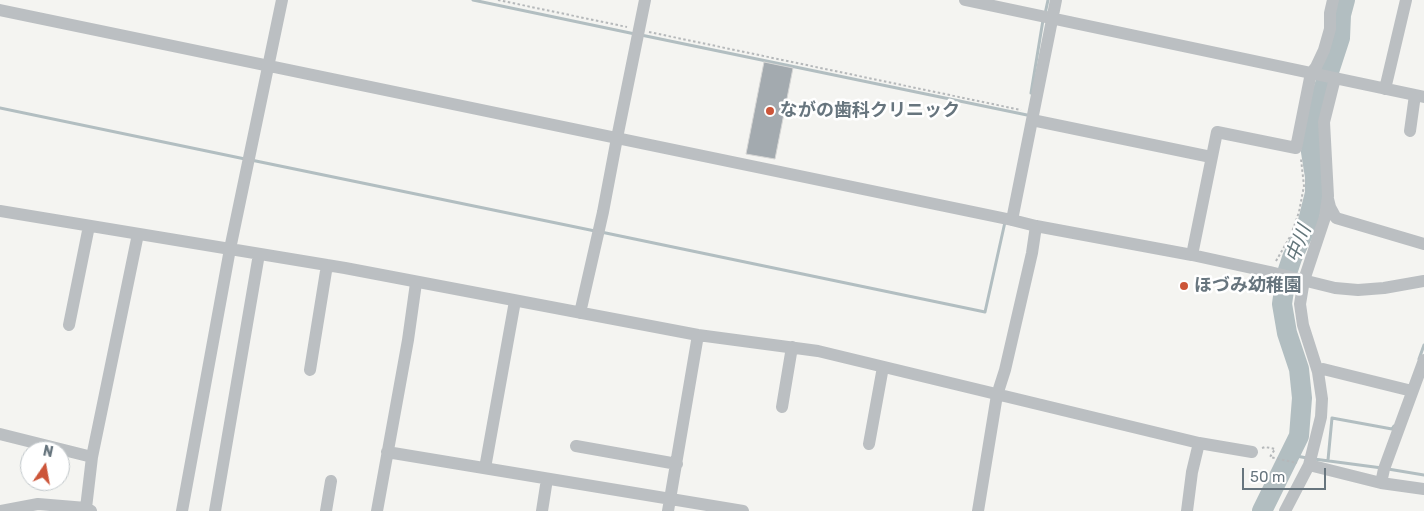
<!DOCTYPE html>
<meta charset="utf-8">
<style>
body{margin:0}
#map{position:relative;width:1424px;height:511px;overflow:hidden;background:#f4f4f1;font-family:Rubik,sans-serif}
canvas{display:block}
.north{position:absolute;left:20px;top:441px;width:50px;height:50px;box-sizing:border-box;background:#fff;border:1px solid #c2c8cb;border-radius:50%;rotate:12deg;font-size:14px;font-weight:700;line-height:20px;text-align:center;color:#67757e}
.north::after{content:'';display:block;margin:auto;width:18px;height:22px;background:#cc5539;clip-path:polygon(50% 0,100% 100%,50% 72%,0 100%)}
.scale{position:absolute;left:1242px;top:468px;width:84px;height:22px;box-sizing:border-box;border:2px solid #67757e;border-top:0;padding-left:6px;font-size:15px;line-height:18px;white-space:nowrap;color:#67757e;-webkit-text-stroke:4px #fff;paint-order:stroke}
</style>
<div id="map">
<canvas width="1424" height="511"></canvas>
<div class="north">N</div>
<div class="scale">50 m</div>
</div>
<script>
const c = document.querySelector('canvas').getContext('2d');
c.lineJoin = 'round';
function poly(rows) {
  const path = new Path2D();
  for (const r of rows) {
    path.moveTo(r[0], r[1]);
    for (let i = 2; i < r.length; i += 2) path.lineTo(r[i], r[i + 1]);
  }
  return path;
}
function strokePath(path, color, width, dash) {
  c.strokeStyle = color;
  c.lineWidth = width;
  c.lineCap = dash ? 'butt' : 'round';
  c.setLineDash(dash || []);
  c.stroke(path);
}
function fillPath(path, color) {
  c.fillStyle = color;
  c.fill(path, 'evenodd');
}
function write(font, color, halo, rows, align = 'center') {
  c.font = font + ' Rubik,"Noto Sans JP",sans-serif';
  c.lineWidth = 5;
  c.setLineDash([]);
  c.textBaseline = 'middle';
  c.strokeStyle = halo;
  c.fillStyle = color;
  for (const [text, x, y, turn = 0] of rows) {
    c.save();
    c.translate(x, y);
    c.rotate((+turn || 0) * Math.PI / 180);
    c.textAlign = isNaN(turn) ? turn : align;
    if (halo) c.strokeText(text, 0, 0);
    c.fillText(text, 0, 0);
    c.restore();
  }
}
strokePath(poly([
 [473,0,635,34],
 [1045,14,1048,0],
 [641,35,1027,115],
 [1031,93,1043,20],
 [0,108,245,159],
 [251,160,595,231],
 [601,232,985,312,1005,222],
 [1419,359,1424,345],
 [1291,455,1307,458],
 [1314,459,1382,468],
 [1328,460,1332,418,1392,429,1394,426],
 [1388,469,1424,475]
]), '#b2bec1', 3);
strokePath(poly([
 [1262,511,1299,436,1302,398,1299,369,1287,333,1282,304,1286,276,1292,258,1307,225,1315,193,1315,177,1311,152,1312,124,1340,38,1341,15,1345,0]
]), '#b2bec1', 20);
const building = poly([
 [764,62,793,68,775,159,746,154,764,62]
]);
fillPath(building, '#a3aaaf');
strokePath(building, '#d5d5d4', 1);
strokePath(poly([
 [498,0,627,27],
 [649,32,1021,110],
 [1276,261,1291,235,1299,212,1304,186,1301,159],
 [1262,448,1265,447,1275,449,1270,457,1297,463]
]), '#b5b8ba', 2, [2.5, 2.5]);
strokePath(poly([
 [965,0,1424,97],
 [0,10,1012,220,1036,226,1192,255,1270,272,1335,288,1358,290,1384,288,1424,281],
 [1385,89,1406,0],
 [1032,120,1211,157],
 [1410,131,1415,95],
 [1328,199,1330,207,1336,218,1424,244],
 [0,211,345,268,698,335,818,351,1199,443,1252,452],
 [1012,220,1056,0],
 [1192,255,1217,132,1296,148,1311,73,1316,67,1324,50,1330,29,1330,13,1333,0],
 [580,313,603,212,617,138,645,0],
 [69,325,89,226],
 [1323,369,1412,391],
 [310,370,327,265],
 [782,407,792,347],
 [0,434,92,457],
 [869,444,883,367],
 [576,446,677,464],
 [387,452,743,511],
 [1309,465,1381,483,1424,489],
 [485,468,515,301],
 [1381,483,1384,469,1424,360],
 [0,511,38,504,86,508],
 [91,511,86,508,92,457,138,234],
 [182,511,230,249,282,0],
 [215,511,259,254],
 [326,511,331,481],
 [377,511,408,340,416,283],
 [542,511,547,479],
 [668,511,698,335],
 [978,511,997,395,1005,370,1032,253,1036,226],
 [1187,511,1192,472,1199,443],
 [1285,511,1309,465,1321,417,1322,399,1318,372,1303,325,1300,304,1304,280,1325,217,1328,196,1324,122,1335,78]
]), '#bbbfc2', 12);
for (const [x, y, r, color] of [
 [770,111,5,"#cc5539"],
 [1184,286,5,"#cc5539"]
]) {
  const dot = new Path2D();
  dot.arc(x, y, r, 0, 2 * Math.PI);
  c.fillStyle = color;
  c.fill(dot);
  strokePath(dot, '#fff', 2);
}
write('bold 18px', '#67757e', '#fff', [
 ["ながの歯科クリニック",780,111],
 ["ほづみ幼稚園",1194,286]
], 'left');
write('italic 19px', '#63767b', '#fff', [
 ["中川",1299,244,-69]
]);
</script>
